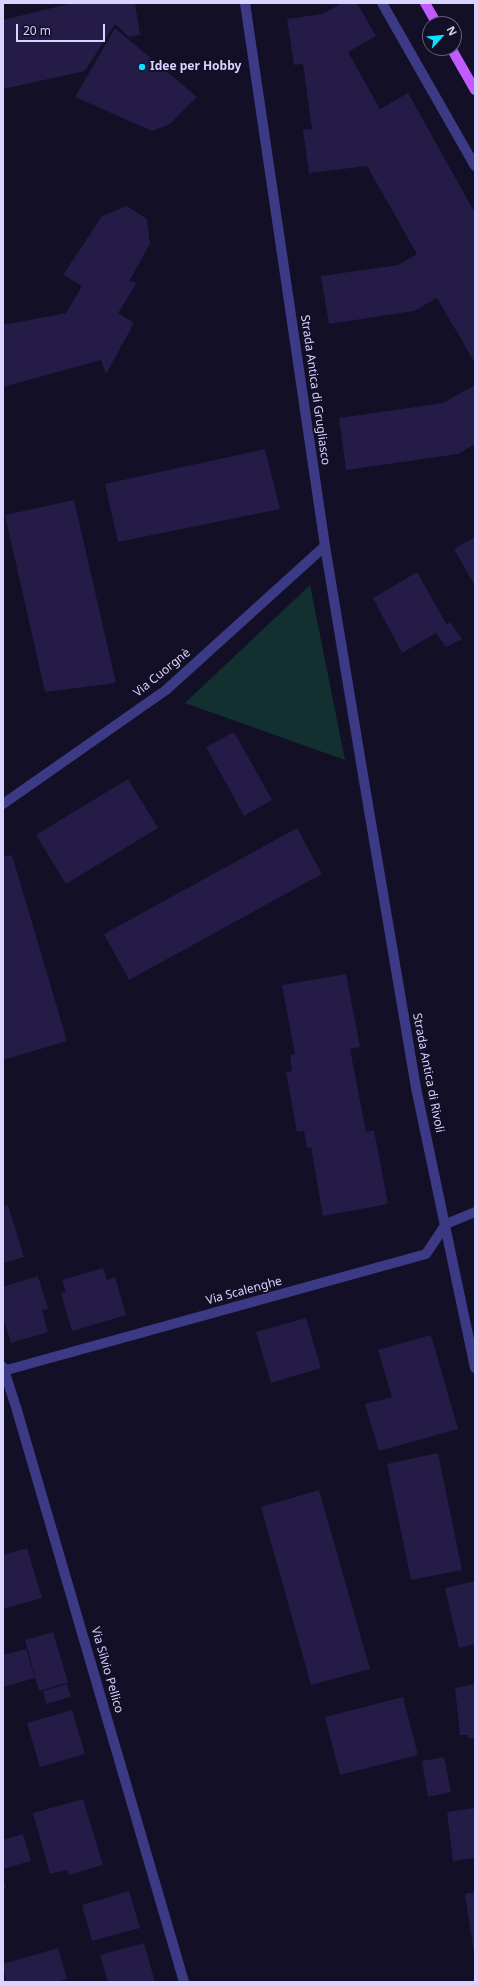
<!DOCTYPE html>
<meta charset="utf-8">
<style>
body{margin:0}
#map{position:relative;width:478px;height:1985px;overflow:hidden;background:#130f26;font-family:"Noto Sans",sans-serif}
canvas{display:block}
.frame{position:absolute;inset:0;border:4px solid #d9d4ff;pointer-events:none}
.north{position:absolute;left:422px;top:16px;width:40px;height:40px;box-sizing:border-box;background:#130f26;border:1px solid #625e7d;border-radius:50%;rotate:63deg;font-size:11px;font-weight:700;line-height:16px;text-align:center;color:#d9d4ff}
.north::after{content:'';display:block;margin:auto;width:14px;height:18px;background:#00e5ff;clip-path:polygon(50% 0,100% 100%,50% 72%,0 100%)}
.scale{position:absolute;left:16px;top:24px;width:89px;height:18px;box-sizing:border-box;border:2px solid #d9d4ff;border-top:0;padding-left:5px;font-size:12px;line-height:14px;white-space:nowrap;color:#d9d4ff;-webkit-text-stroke:3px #130f26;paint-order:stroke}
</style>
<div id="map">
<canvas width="478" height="1985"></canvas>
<div class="frame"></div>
<div class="north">N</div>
<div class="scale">20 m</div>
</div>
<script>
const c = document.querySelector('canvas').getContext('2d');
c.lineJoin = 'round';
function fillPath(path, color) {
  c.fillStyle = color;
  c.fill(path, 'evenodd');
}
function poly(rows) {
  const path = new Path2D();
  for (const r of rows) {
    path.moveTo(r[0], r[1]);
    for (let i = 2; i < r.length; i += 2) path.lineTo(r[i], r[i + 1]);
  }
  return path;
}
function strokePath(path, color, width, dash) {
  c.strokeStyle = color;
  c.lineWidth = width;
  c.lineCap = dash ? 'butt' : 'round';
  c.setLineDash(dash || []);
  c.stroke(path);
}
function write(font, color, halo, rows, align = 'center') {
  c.font = font + ' "Noto Sans",sans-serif';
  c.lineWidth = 4;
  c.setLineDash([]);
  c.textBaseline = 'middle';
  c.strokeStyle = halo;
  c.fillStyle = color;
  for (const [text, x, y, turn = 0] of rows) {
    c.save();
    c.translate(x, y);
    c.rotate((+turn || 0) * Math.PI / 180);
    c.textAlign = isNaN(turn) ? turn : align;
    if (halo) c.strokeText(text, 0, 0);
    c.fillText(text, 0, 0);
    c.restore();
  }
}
fillPath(poly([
 [310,585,345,760,185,703]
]), '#12302f');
fillPath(poly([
 [72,3,135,3,140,35,129,37,115,24,85,71,3,89,3,20],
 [342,3,357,3,376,36,348,52,380,109,408,93,475,213,475,363,437,298,414,311,329,324,321,276,398,265,417,254,367,166,309,173,303,130,312,129,303,64,294,65,287,19,322,14],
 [115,28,197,97,170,124,152,131,75,97],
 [127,206,147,219,150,244,129,281,137,283,118,313,134,323,106,374,101,360,3,387,3,325,66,313,82,286,63,275,102,216],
 [475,385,475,444,458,454,346,470,339,418,443,403],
 [265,449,280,509,118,542,105,484],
 [74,500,116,683,45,692,5,515],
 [475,537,475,586,454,549],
 [417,572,447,625,450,622,462,639,446,647,436,633,402,653,373,598],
 [234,732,272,800,244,816,206,747],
 [128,779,158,828,66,884,36,835],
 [297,828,322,874,129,980,104,934],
 [12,855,67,1041,3,1060,3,857],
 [346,974,360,1047,350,1049,366,1132,374,1130,388,1204,323,1216,311,1147,307,1148,304,1131,297,1132,286,1072,292,1071,290,1055,295,1054,282,985],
 [8,1205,24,1257,3,1263,3,1206],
 [103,1268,107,1280,115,1277,126,1315,72,1331,61,1293,66,1292,62,1280],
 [38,1276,48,1309,42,1310,48,1332,11,1343,3,1317,3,1287],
 [306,1318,321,1368,271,1383,256,1332],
 [431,1335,458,1429,379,1451,365,1404,392,1397,378,1350],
 [438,1453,462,1570,411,1580,387,1464],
 [319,1490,370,1669,311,1685,261,1507],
 [27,1548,42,1598,3,1609,3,1555],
 [475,1581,475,1644,459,1648,445,1588],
 [53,1632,68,1682,39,1691,25,1640],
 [26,1649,35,1678,3,1687,3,1655],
 [67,1684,71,1697,46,1704,43,1691],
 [475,1684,475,1738,469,1738,468,1735,460,1735,455,1688],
 [403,1697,418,1755,340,1775,325,1717],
 [72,1710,85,1754,40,1767,27,1723],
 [444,1757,451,1792,428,1797,422,1761],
 [83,1799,103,1865,69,1875,67,1870,50,1874,33,1813],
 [475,1808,475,1858,453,1861,447,1812],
 [23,1834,31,1861,3,1869,3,1840],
 [3,1878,6,1888,3,1889],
 [129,1891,140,1928,92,1941,82,1905],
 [475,1892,475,1954,474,1954,465,1894],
 [144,1943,155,1982,108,1982,100,1955],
 [58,1948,67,1979,57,1982,6,1982,3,1964]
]), '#241b47');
strokePath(poly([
 [245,3,325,546,364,781,416,1088,475,1368],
 [382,3,475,166],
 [3,804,166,690,325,546],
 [3,1367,16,1407,184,1982],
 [3,1371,426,1254,446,1224,475,1212]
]), '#3d3a85', 10);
strokePath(poly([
 [425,3,437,24],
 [451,48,475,90]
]), '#c25bff', 10);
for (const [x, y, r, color] of [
 [142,67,4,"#00e5ff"]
]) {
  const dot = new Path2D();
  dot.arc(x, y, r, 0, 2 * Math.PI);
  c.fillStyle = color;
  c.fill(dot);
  strokePath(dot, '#130f26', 1.5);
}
write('bold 12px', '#d9d4ff', '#130f26', [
 ["Idee per Hobby",150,67]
], 'left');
write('12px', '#d9d4ff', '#130f26', [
 ["Strada Antica di Grugliasco",315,390,82],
 ["Via Cuorgnè",162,673,-39],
 ["Strada Antica di Rivoli",428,1073,79],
 ["Via Scalenghe",244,1291,-15],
 ["Via Silvio Pellico",107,1670,74]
]);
</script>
